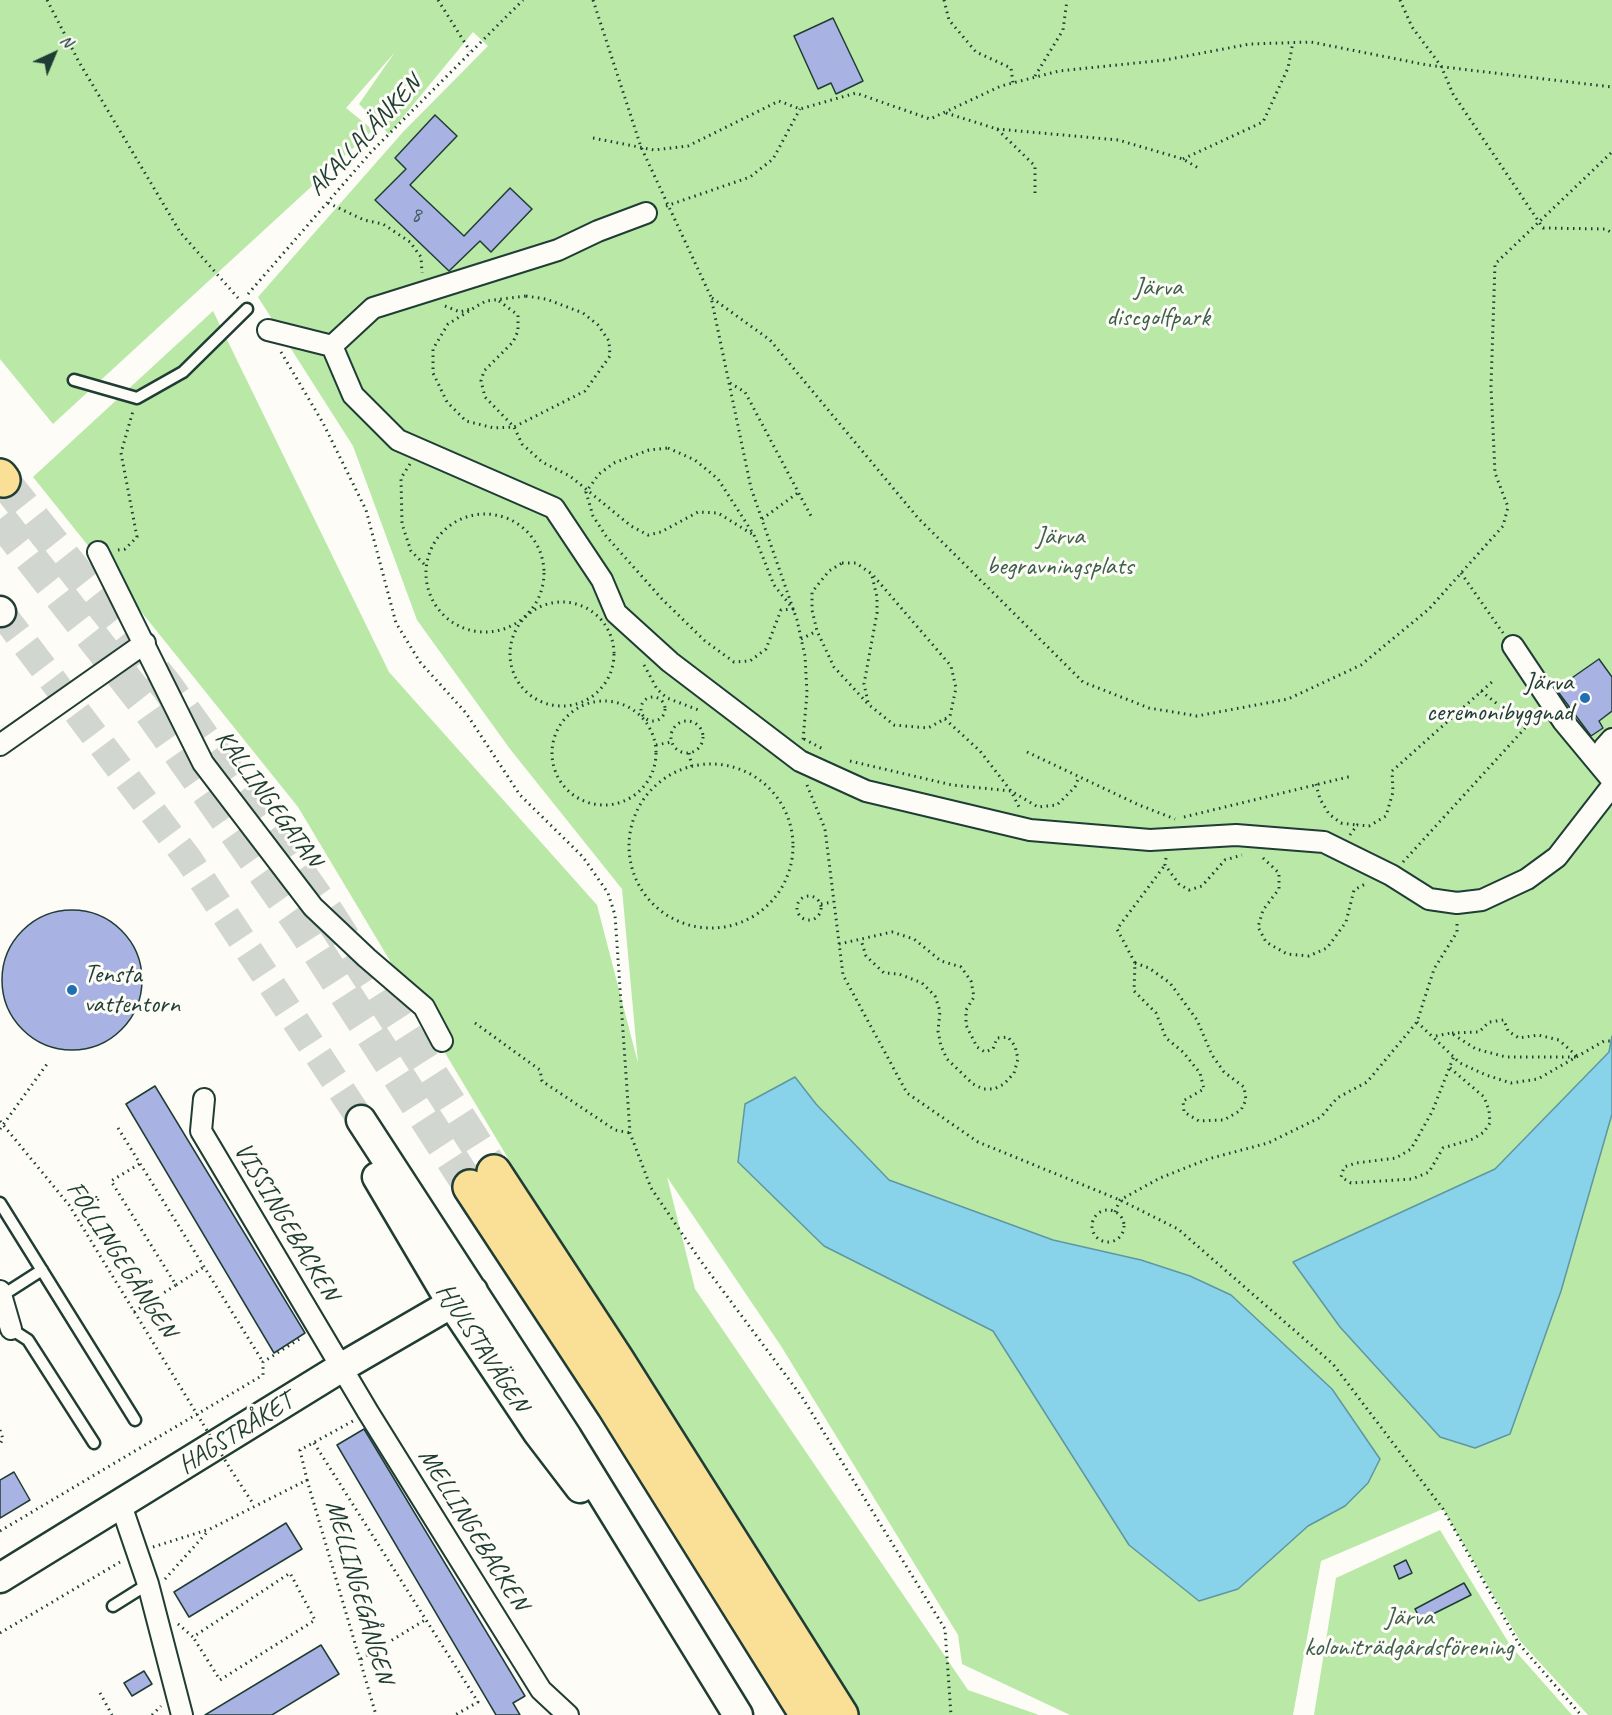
<!DOCTYPE html>
<meta charset="utf-8">
<style>
body{margin:0}
#map{position:relative;width:1612px;height:1715px;overflow:hidden;background:#fdfcf7;font-family:Caveat,sans-serif}
canvas{display:block}
.north{position:absolute;left:24px;top:24px;width:60px;height:60px;-webkit-text-stroke:4px #fdfcf7;paint-order:stroke;rotate:44deg;font-size:16px;font-weight:700;line-height:24px;text-align:center;color:#1f3d34}
.north::after{content:'';display:block;margin:auto;width:21px;height:27px;background:#1f3d34;clip-path:polygon(50% 0,100% 100%,50% 72%,0 100%)}
</style>
<div id="map">
<canvas width="1612" height="1715"></canvas>
<div class="north">N</div>
</div>
<script>
const c = document.querySelector('canvas').getContext('2d');
c.lineJoin = 'round';
function fillPath(path, color) {
  c.fillStyle = color;
  c.fill(path, 'evenodd');
}
function poly(rows) {
  const path = new Path2D();
  for (const r of rows) {
    if (r.length === 3) {
      path.moveTo(r[0] + r[2], r[1]);
      path.arc(r[0], r[1], r[2], 0, 2 * Math.PI);
      continue;
    }
    path.moveTo(r[0], r[1]);
    for (let i = 2; i < r.length; i += 2) path.lineTo(r[i], r[i + 1]);
  }
  return path;
}
function strokePath(path, color, width, dash) {
  c.strokeStyle = color;
  c.lineWidth = width;
  c.lineCap = dash ? 'butt' : 'round';
  c.setLineDash(dash || []);
  c.stroke(path);
}
function write(font, color, halo, rows, align = 'center') {
  c.font = font + ' Caveat,sans-serif';
  c.lineWidth = 6;
  c.setLineDash([]);
  c.textBaseline = 'middle';
  c.strokeStyle = halo;
  c.fillStyle = color;
  for (const [text, x, y, turn = 0] of rows) {
    c.save();
    c.translate(x, y);
    c.rotate((+turn || 0) * Math.PI / 180);
    c.textAlign = isNaN(turn) ? turn : align;
    if (halo) c.strokeText(text, 0, 0);
    c.fillText(text, 0, 0);
    c.restore();
  }
}
fillPath(poly([
 [0,0,1612,0,1612,1715,1588,1715,1520,1641,1443,1509,1321,1561,1293,1715,1070,1715,962,1664,958,1635,781,1346,667,1177,695,1289,968,1690,1039,1715,841,1715,298,807,33,477,213,311,389,672,597,905,638,1063,622,889,510,749,417,620,353,446,258,297,403,132,488,46,473,32,389,134,359,104,395,52,346,108,373,130,53,424,0,359],
 [1440,1530,1510,1645,1572,1715,1314,1715,1336,1578]
]), '#b9e8a7');
const water = poly([
 [1612,1036,1612,1114,1561,1291,1510,1434,1475,1448,1440,1437,1340,1327,1293,1262,1495,1169,1609,1052,1612,1036],
 [795,1077,816,1104,889,1180,1053,1240,1141,1260,1190,1276,1231,1295,1332,1389,1380,1459,1368,1483,1345,1506,1308,1526,1238,1589,1199,1601,1129,1545,993,1331,824,1246,738,1162,745,1104,795,1077]
]);
fillPath(water, '#89d3ea');
strokePath(water, '#5f97a1', 1.5);
const building = poly([
 [833,18,863,81,836,94,831,83,818,89,794,36,833,18],
 [435,115,457,136,410,185,464,236,510,188,532,209,491,252,480,241,449,271,375,200,406,169,395,158,435,115],
 [1599,659,1612,677,1612,711,1599,721,1603,728,1591,736,1556,689,1599,659],
 [72,980,70],
 [155,1086,305,1333,274,1353,126,1104,155,1086],
 [364,1429,525,1696,513,1703,520,1715,496,1715,337,1445,364,1429],
 [14,1472,30,1500,0,1518,0,1480,14,1472],
 [286,1523,302,1549,189,1617,174,1592,286,1523],
 [1406,1560,1412,1573,1399,1579,1394,1566,1406,1560],
 [1464,1583,1471,1595,1421,1620,1415,1609,1464,1583],
 [321,1645,339,1674,272,1715,205,1715,321,1645],
 [144,1671,152,1684,132,1696,124,1683,144,1671]
]);
fillPath(building, '#a8b3e3');
strokePath(building, '#1f3d34', 1.5);
strokePath(poly([
 [1,612,189,860,361,1120]
]), '#d1d6d0', 28, [28, 14]);
strokePath(poly([
 [3,480,168,688,327,912,494,1172],
 [0,519,145,704,303,928,470,1187]
]), '#d1d6d0', 33, [33, 16]);
const lane = poly([
 [74,380,137,398,183,372,247,309],
 [0,1203,135,1420],
 [3,1295,42,1270],
 [11,1329,28,1340,94,1443],
 [113,1606,148,1584]
]);
const street = poly([
 [268,330,332,346,373,308,558,250,598,231,646,213],
 [332,346,353,395,398,440,554,508,602,580,616,613,670,662,800,761,866,791,1030,830,1150,840,1236,835,1324,842,1391,875,1429,899,1457,903,1482,900,1527,879,1557,857,1612,786],
 [98,552,203,763,313,907,367,958,424,1007,442,1041],
 [1513,646,1563,721,1612,780],
 [0,745,145,643],
 [1609,775,1604,748,1612,739],
 [204,1099,201,1131,368,1412,541,1690,568,1715],
 [0,1291,11,1329],
 [121,1505,148,1584,182,1715]
]);
const secondary = poly([
 [0,611,1,612],
 [361,1120,567,1437,738,1715],
 [377,1177,452,1304,538,1433,580,1488],
 [0,1578,342,1367,473,1291]
]);
const highway = poly([
 [0,476,3,480],
 [494,1172,617,1360,841,1715],
 [470,1187,614,1406,807,1715]
]);
strokePath(lane, '#1f3d34', 15);
strokePath(street, '#1f3d34', 24);
strokePath(secondary, '#1f3d34', 33);
strokePath(highway, '#1f3d34', 38);
strokePath(poly([
 [47,0,79,62,180,232,238,298],
 [438,0,470,51],
 [593,0,641,147,711,297,751,488,797,620,805,656,807,693,803,740],
 [944,0,949,20,976,52,1011,68,1013,83],
 [1400,0,1412,27,1441,66,1453,94,1543,228,1606,229,1612,233],
 [1035,76,1063,30,1067,0],
 [946,113,997,129,1035,166,1035,193],
 [997,129,1118,140,1183,159,1200,169],
 [593,138,654,150,688,146,779,101,800,109,856,93,930,119,1001,86,1059,71,1165,60,1250,44,1311,42,1427,65,1612,87],
 [1183,159,1263,122,1288,68,1293,42],
 [328,203,364,220,383,224,410,242,421,257,422,273],
 [666,206,750,177,773,159,800,109],
 [248,294,372,151,523,0],
 [526,296,546,299,583,313,598,325,609,341,610,356,585,391,514,427,494,428,466,421,447,402,433,373,433,349,448,324,477,306,486,301,526,296],
 [712,298,770,340,918,518,1083,682,1149,708,1197,716,1288,699,1361,665,1429,609,1503,526,1508,507,1495,473,1491,386,1495,264,1612,152],
 [499,301,518,315,518,331,513,342,484,371,481,381,485,397,514,427,522,444,542,462,570,476,631,526,648,535,661,532,698,512,718,513,752,534],
 [445,306,460,312,470,309],
 [281,352,323,423,366,510,396,623,420,662,466,713,520,795,583,857,608,893,615,915,630,1133,651,1188,700,1260,802,1397,945,1629,951,1715],
 [730,383,745,392,812,518],
 [668,448,695,460,718,479,754,535,774,585,793,609,781,610,766,649,750,661,734,662,705,641,662,599,606,536,593,516,586,492,599,474,614,463,649,450,668,448],
 [410,464,401,478,402,524,411,551,426,566],
 [485,573,59],
 [762,519,799,492],
 [118,550,125,549,137,537,121,453,133,411],
 [842,563,856,563,872,574,951,666,956,688,950,716,928,728,894,725,868,704,834,667,817,631,812,610,812,592,829,571,842,563],
 [1461,573,1503,633],
 [562,654,52],
 [801,639,817,631],
 [644,665,657,689,667,698,701,711],
 [1481,691,1526,727],
 [653,709,12],
 [604,753,52],
 [868,702,864,684,877,613,877,597,872,576],
 [945,719,980,751,1011,791,1020,809],
 [687,737,16],
 [804,739,825,750],
 [656,745,672,742],
 [1027,752,1139,805,1175,819],
 [689,753,692,767],
 [850,761,952,785,1011,791,1038,807,1057,805,1075,787,1079,777],
 [711,846,82],
 [1316,784,1320,799,1329,814,1341,823,1357,825],
 [807,785,825,829,843,975,907,1093,978,1142,1120,1200,1178,1229,1333,1364,1443,1509,1519,1644,1581,1715],
 [1184,817,1352,776],
 [285,828,298,844],
 [1350,835,1357,825,1369,826,1386,816,1393,792,1392,771,1492,682],
 [1166,858,1165,865,1179,884,1189,890,1202,886,1225,860,1242,855],
 [1263,858,1279,873,1279,889,1263,910,1258,927,1266,942,1287,954,1309,956,1327,948,1346,922,1354,890,1367,883],
 [1403,862,1526,727,1538,719],
 [809,908,12],
 [821,904,833,902],
 [839,944,892,932,914,939,941,961,961,967,971,981,974,997,966,1010,966,1025,977,1047,985,1052,993,1049,997,1038,1008,1037,1015,1046,1018,1059,1014,1073,1004,1084,994,1089,983,1089,973,1084,947,1059,941,1046,938,1031,940,1011,935,996,922,983,899,974,884,973,866,956,861,940],
 [1135,963,1149,968,1170,983,1197,1020,1212,1055,1224,1072,1244,1087,1246,1100,1241,1110,1224,1120,1199,1121,1184,1112,1183,1101,1204,1089,1200,1073,1183,1052,1166,1038,1156,1013,1134,991,1135,963,1117,929,1165,865],
 [1417,1022,1460,1063,1486,1075,1511,1083,1538,1079,1604,1041,1612,1041],
 [475,1023,540,1070,542,1081,615,1130,630,1133],
 [1452,1033,1479,1032,1489,1022,1504,1020,1508,1031,1519,1038,1538,1035,1559,1040,1578,1057],
 [1436,1036,1451,1033,1476,1049,1506,1057,1576,1057],
 [1450,1068,1484,1097,1489,1110,1490,1123,1484,1132,1473,1139,1443,1148,1429,1172,1412,1179,1351,1183,1341,1177,1344,1167,1356,1163,1396,1158,1411,1149,1432,1112,1454,1056],
 [0,1121,69,1205,203,1424],
 [118,1128,263,1362],
 [0,1129,47,1064],
 [1108,1226,16],
 [1115,1212,1120,1200,1160,1178,1208,1159,1268,1143,1321,1117,1337,1098,1367,1082,1417,1022,1434,969,1457,932,1457,922],
 [176,1285,204,1267],
 [134,1312,176,1285,111,1181,141,1163],
 [0,1430,3,1439,0,1444],
 [314,1443,478,1702,455,1715],
 [231,1470,254,1505],
 [307,1480,376,1715],
 [0,1531,263,1375,263,1362,301,1338],
 [153,1547,210,1529,307,1480,300,1450,353,1421],
 [165,1579,209,1530],
 [178,1624,193,1637,290,1573,315,1620,220,1680,193,1637],
 [0,1633,120,1562],
 [361,1659,425,1620],
 [100,1693,112,1715],
 [152,1715,161,1706]
]), '#1f3d34', 3, [1.5, 4.5]);
strokePath(lane, '#fdfcf7', 10);
strokePath(street, '#fdfcf7', 20);
strokePath(secondary, '#fdfcf7', 28);
strokePath(highway, '#fadf96', 33);
strokePath(poly([
 [203,1424,231,1470]
]), '#1f3d34', 3, [1.5, 4.5]);
for (const [x, y, r, color] of [
 [1585,698,6,"#1f6fb2"],
 [72,990,6,"#1f6fb2"]
]) {
  const dot = new Path2D();
  dot.arc(x, y, r, 0, 2 * Math.PI);
  c.fillStyle = color;
  c.fill(dot);
  strokePath(dot, '#fdfcf7', 2);
}
write('22px', '#415a60', null, [
 ["8",416,215]
]);
write('26px', '#1f3d34', '#fdfcf7', [
 ["AKALLALÄNKEN",365,136,-47],
 ["KALLINGEGATAN",268,799,54],
 ["VISSINGEBACKEN",286,1222,59],
 ["FÖLLINGEGÅNGEN",121,1260,57],
 ["HJULSTAVÄGEN",482,1348,57],
 ["HAGSTRÅKET",236,1434,-32],
 ["MELLINGEBACKEN",473,1530,58],
 ["MELLINGEGÅNGEN",359,1592,74]
]);
write('26px', '#3e5f4b', '#fdfcf7', [
 ["Järva",1158,288],
 ["discgolfpark",1158,318],
 ["Järva",1060,537],
 ["begravningsplats",1060,567],
 ["Järva",1409,1618],
 ["koloniträdgårdsförening",1409,1648]
]);
write('26px', '#1f3d34', '#fdfcf7', [
 ["Järva",1573,683],
 ["ceremonibyggnad",1573,713],
 ["Tensta",84,975,"left"],
 ["vattentorn",84,1005,"left"]
], 'right');
</script>
